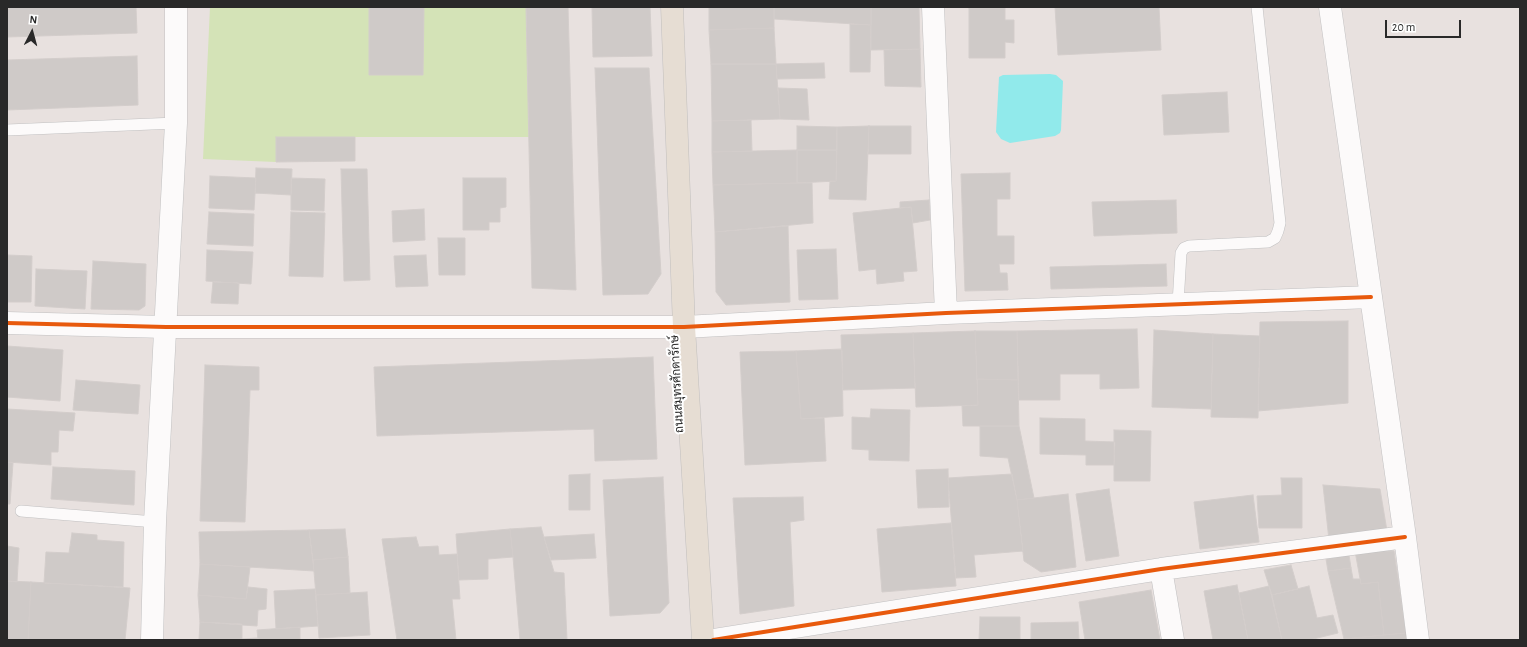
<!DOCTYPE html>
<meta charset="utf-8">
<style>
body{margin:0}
#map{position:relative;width:1527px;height:647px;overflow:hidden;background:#e8e1df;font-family:"Alegreya Sans",sans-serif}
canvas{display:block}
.frame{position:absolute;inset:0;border:8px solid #292929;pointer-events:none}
.north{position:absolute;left:12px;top:12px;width:40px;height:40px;-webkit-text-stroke:3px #fff;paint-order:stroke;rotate:6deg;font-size:11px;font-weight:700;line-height:16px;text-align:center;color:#292929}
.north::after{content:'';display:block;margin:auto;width:14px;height:18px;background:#292929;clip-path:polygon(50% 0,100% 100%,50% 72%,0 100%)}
.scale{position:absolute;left:1385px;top:20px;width:76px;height:18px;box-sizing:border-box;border:2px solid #292929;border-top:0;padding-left:5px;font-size:12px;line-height:14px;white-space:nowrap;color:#292929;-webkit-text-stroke:3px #fff;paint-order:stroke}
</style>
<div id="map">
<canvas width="1527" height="647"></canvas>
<div class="frame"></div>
<div class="north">N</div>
<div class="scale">20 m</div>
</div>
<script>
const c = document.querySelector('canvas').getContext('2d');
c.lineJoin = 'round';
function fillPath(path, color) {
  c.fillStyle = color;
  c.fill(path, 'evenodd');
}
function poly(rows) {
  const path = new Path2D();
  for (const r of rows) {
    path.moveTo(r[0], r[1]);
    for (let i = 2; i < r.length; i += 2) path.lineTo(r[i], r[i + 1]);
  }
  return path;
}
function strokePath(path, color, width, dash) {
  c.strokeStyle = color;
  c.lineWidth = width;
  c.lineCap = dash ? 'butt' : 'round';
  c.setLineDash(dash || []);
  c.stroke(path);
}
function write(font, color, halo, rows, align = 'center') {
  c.font = font + ' "Alegreya Sans",Sarabun,sans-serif';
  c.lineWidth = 4;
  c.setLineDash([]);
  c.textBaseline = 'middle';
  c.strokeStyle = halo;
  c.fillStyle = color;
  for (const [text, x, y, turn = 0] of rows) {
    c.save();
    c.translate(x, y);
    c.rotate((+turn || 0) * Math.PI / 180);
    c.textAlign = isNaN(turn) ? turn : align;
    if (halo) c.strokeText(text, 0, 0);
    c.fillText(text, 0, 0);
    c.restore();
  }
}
fillPath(poly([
 [210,7,526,7,529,137,276,137,276,162,203,159]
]), '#d4e3b7');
fillPath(poly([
 [1050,74,1056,75,1063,81,1061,130,1060,133,1055,136,1010,143,1001,139,996,132,999,77,1003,75]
]), '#91eaeb');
const building = poly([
 [7,7,136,7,137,33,7,37,7,7],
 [369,7,424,7,423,75,369,75,369,7],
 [526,7,568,7,576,290,532,288,526,7],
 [592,7,650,7,652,56,593,57,592,7],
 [709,7,774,7,774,28,709,30,709,7],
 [774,7,871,7,871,25,774,19,774,7],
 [871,7,919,7,920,49,871,50,871,7],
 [1055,7,1159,7,1161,50,1058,55,1055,7],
 [969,8,1005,8,1005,20,1014,20,1014,43,1005,42,1005,58,969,58,969,8],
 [850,24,871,25,870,72,850,72,850,24],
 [774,28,776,64,711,64,709,30,774,28],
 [920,49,921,87,885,86,884,50,920,49],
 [137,56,138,105,7,110,7,60,137,56],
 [824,63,825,78,777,79,776,64,824,63],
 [711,64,776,64,780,119,712,121,711,64],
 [595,68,649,68,661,274,648,294,603,295,595,68],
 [778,88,807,89,809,120,780,119,778,88],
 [1227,92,1229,132,1164,135,1162,95,1227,92],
 [751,120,752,151,712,152,712,121,751,120],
 [797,126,837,127,837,150,797,150,797,126],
 [869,126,866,200,829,199,830,181,836,181,837,127,869,126],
 [869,126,911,126,911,154,868,154,869,126],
 [276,137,355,137,355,161,276,162,276,137],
 [797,150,797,183,713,185,712,152,797,150],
 [797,150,837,150,836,181,797,183,797,150],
 [256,168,292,169,291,195,255,193,256,168],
 [341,169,367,169,370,280,344,281,341,169],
 [1010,173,1010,199,997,199,997,236,1014,236,1014,264,999,264,1000,273,1007,273,1008,290,965,291,961,174,1010,173],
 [210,176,256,178,254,210,209,208,210,176],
 [291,178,325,179,324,211,291,210,291,178],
 [463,178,506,178,506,207,500,208,500,222,489,222,489,230,463,230,463,178],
 [797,183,812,183,813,223,715,232,713,185,797,183],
 [929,200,930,220,913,223,911,207,900,208,900,202,929,200],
 [1176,200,1177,233,1094,236,1092,202,1176,200],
 [911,207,917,271,903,272,904,281,877,284,876,269,859,271,853,213,911,207],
 [424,209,425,240,393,242,392,211,424,209],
 [209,212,254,214,253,246,207,244,209,212],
 [291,212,325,213,323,277,289,276,291,212],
 [788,226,790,302,726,305,716,292,715,232,788,226],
 [438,238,465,238,465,275,439,275,438,238],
 [836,249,838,299,799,300,797,250,836,249],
 [207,250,253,252,251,284,206,281,207,250],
 [7,255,32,256,31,302,7,302,7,255],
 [426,255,428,286,396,287,394,256,426,255],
 [93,261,146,264,145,306,139,310,91,309,93,261],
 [1166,264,1167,286,1051,289,1050,267,1166,264],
 [36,269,87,271,85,309,35,306,36,269],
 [213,282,239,283,238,304,211,303,213,282],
 [1348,321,1348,403,1258,411,1260,322,1348,321],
 [1137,329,1139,388,1100,389,1100,374,1060,374,1060,400,1019,400,1017,331,1137,329],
 [1154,330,1213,334,1211,409,1152,407,1154,330],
 [975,331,978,405,916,407,913,333,975,331],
 [975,331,1017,331,1018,380,977,379,975,331],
 [913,333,915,388,843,390,841,335,913,333],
 [1213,334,1260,336,1258,418,1211,417,1213,334],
 [7,346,63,350,60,401,7,397,7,346],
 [842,349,843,416,801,419,796,351,842,349],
 [796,351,801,419,824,418,826,461,745,465,740,352,796,351],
 [653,357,657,459,595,461,594,429,377,436,374,367,653,357],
 [205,365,259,367,259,390,250,390,245,522,200,521,205,365],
 [977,379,1018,380,1019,426,963,426,962,406,978,405,977,379],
 [76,380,140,385,138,414,73,410,76,380],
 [7,409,75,413,73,431,59,430,58,452,51,452,51,465,7,462,7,409],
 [871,409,910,410,909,461,869,460,869,450,852,449,852,417,870,418,871,409],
 [1040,418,1085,419,1085,441,1115,442,1114,465,1086,465,1086,455,1040,454,1040,418],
 [980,426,1019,426,1034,498,1017,500,1008,458,980,456,980,426],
 [1114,430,1151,431,1150,481,1114,481,1114,430],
 [7,462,13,463,10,504,7,504,7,462],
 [53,467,135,471,134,505,51,499,53,467],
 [948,469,949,507,918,508,916,470,948,469],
 [590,474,590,510,569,510,569,475,590,474],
 [1012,474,1017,500,1023,551,974,555,976,577,956,578,948,478,1012,474],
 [663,477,669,603,660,613,610,616,603,480,663,477],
 [1281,478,1302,478,1302,528,1259,528,1257,496,1282,495,1281,478],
 [1323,485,1380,489,1387,531,1329,540,1323,485],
 [1109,489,1119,556,1086,561,1076,494,1109,489],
 [1068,494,1076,567,1041,572,1024,561,1017,500,1068,494],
 [1253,495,1259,542,1200,549,1194,502,1253,495],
 [803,497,804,520,790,522,794,606,740,614,733,498,803,497],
 [951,523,956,586,882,592,877,529,951,523],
 [541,527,554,572,564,573,567,640,520,640,513,557,510,529,541,527],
 [345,529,348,557,313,560,309,530,345,529],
 [510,529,513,557,488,559,488,579,459,580,456,534,510,529],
 [309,530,314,571,200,564,199,532,309,530],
 [72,533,97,535,97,540,124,542,123,587,44,583,46,552,69,553,72,533],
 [594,534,596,558,551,560,544,537,594,534],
 [416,537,419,547,438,546,439,555,457,554,460,599,452,599,456,640,397,640,382,539,416,537],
 [7,546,19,548,17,582,7,581,7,546],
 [1355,551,1394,551,1406,633,1384,635,1378,582,1361,584,1355,551],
 [1349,555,1351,568,1328,571,1326,559,1349,555],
 [348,557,350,593,316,595,313,560,348,557],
 [200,564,250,567,246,599,198,595,200,564],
 [1291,565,1298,589,1272,595,1264,570,1291,565],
 [1351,568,1353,579,1360,579,1361,584,1378,582,1384,635,1344,639,1328,571,1351,568],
 [7,581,31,582,28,640,7,640,7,581],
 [31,582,130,588,125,640,28,640,31,582],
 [1237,585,1248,640,1213,640,1204,591,1237,585],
 [1269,586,1282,640,1248,640,1239,593,1269,586],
 [1309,586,1317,618,1333,615,1338,633,1309,640,1282,640,1272,595,1309,586],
 [248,587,267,589,266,609,258,610,257,626,200,622,198,595,246,599,248,587],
 [315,589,318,626,276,629,274,591,315,589],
 [1151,590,1160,640,1085,640,1079,602,1151,590],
 [367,592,370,635,319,638,316,595,367,592],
 [980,617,1020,617,1020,640,979,640,980,617],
 [200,622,242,624,242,640,199,640,200,622],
 [1078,622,1079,640,1031,640,1031,623,1078,622],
 [300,627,300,640,258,640,257,630,300,627],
 [1406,633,1407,640,1344,639,1384,635,1406,633],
 [258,638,258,640,242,640,242,639,258,638]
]);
fillPath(building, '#cfcac8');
strokePath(building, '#d3cdcb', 1);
const service = poly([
 [7,130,176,123],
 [1178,304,1181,253,1184,248,1189,246,1268,242,1275,238,1278,231,1280,223,1257,7],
 [21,511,155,522]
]);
const minor = poly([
 [933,7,946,313],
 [1330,7,1405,537,1418,640],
 [7,323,166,327,684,327,946,313,1371,297],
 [1161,569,1173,640],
 [152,640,155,522,176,123,176,7],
 [713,640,1161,569,1405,537]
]);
const primary = poly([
 [672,7,684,327,703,640]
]);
strokePath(service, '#c1c0c1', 12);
strokePath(minor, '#c1c0c1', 23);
strokePath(primary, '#c0bebd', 23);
strokePath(service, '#fcfafa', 11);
strokePath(minor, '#fcfafa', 22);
strokePath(primary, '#e6ddd3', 22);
strokePath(poly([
 [7,323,166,327,684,327,946,313,1371,297],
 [713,640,1161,569,1405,537]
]), '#e8590c', 4);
write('12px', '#292929', '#fff', [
 ["ถนนสมุทรศักดารักษ์",677,384,-93]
]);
</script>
